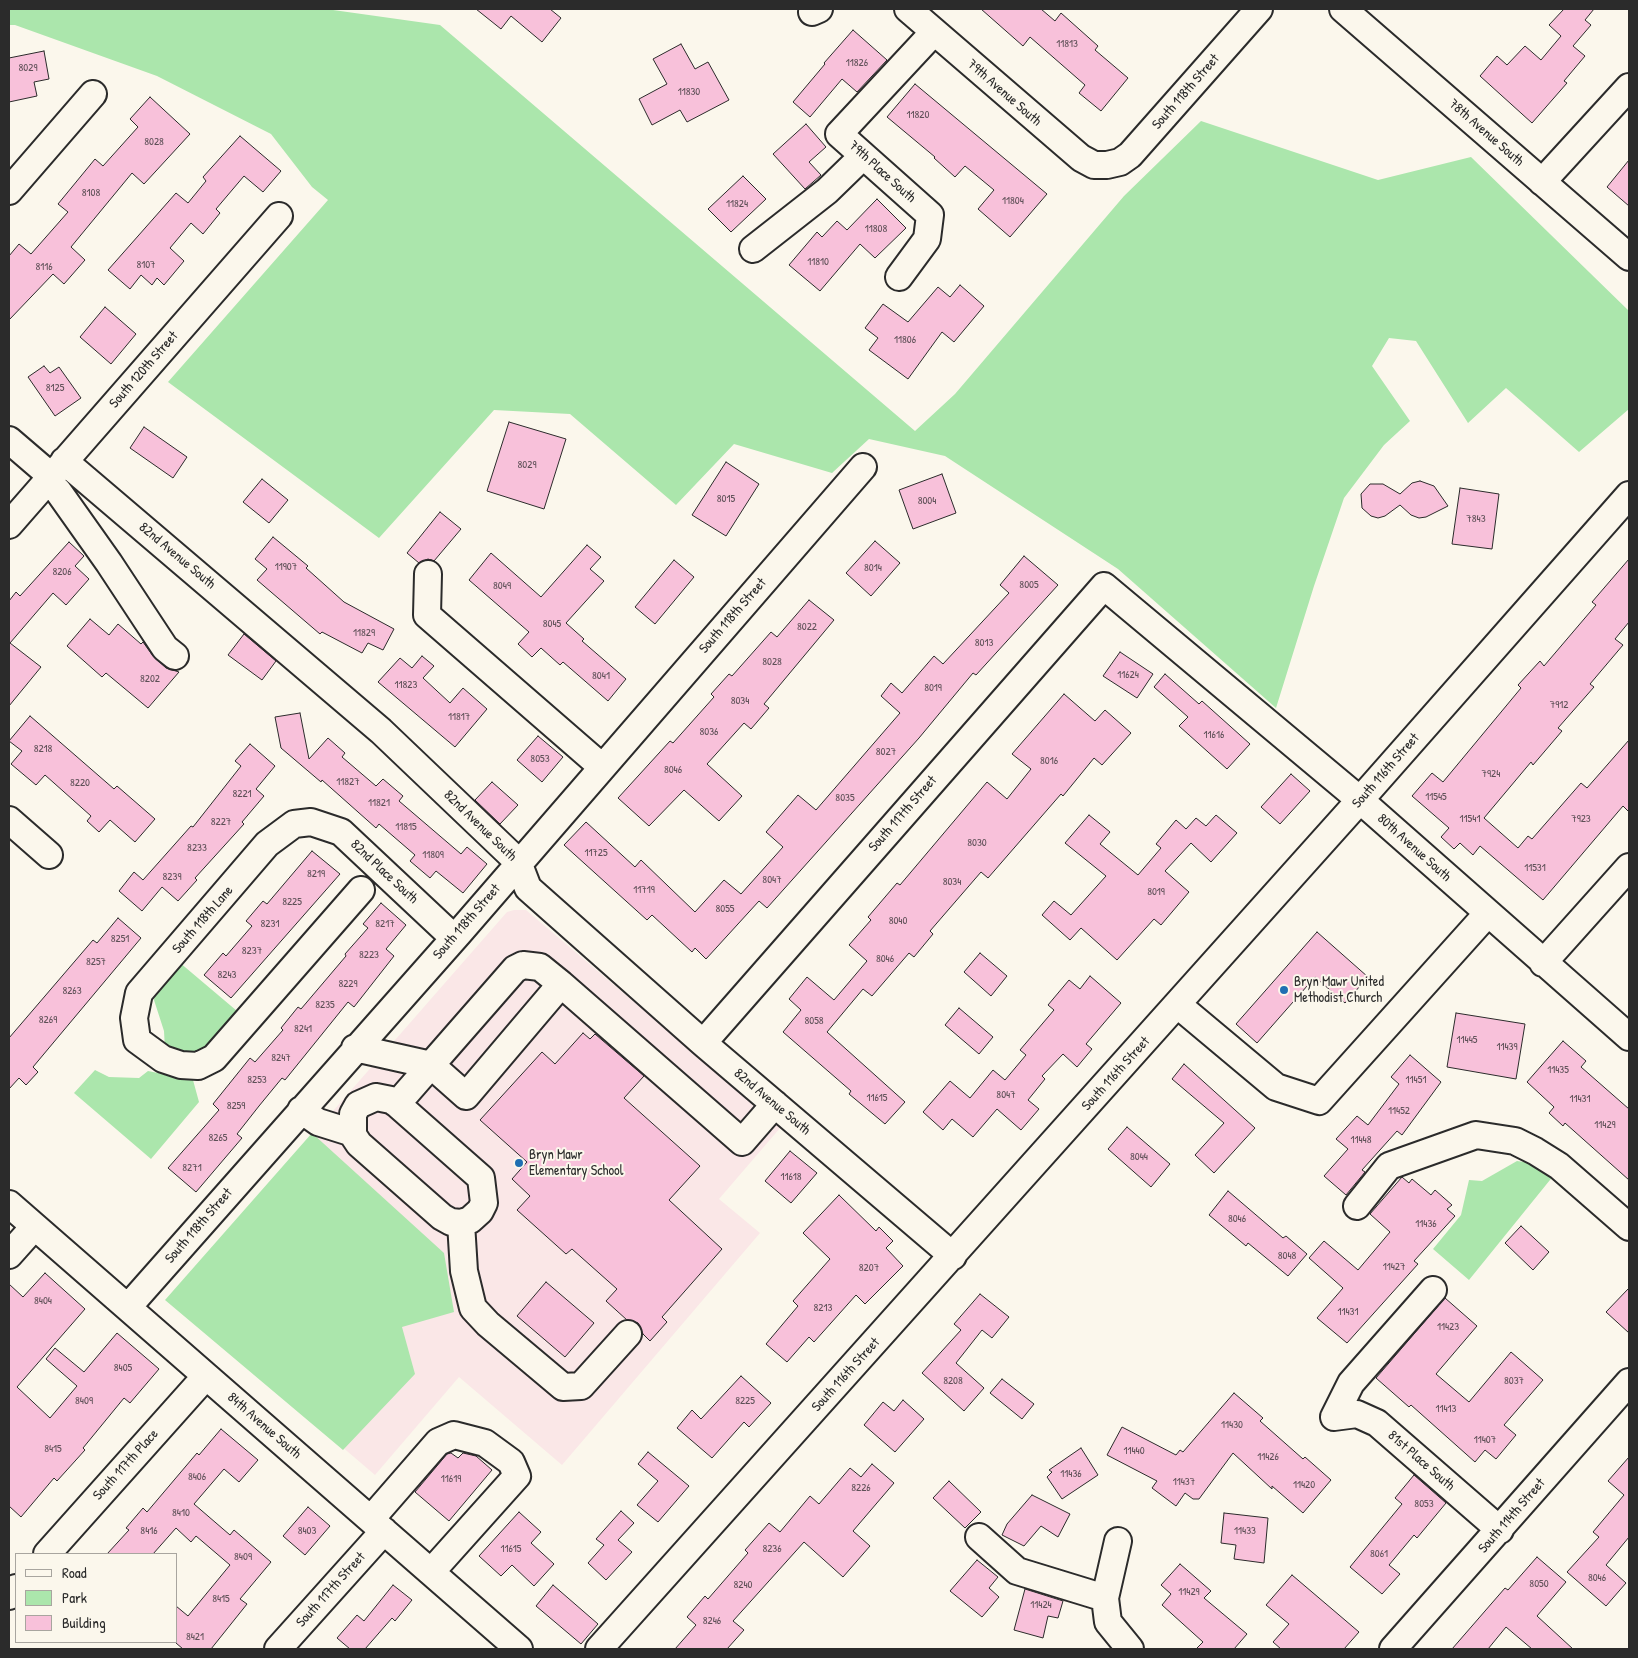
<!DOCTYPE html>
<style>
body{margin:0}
#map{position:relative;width:1638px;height:1658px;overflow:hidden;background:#fbf7ec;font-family:"Patrick Hand",sans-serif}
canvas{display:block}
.frame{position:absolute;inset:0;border:10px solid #2b2b2b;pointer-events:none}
.legend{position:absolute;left:15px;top:1553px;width:162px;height:90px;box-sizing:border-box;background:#fbf7ec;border:1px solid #a8a59f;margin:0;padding:6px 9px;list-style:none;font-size:15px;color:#2b2b2b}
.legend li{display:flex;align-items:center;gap:10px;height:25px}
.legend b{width:25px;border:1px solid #a8a59f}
</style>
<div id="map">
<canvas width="1638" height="1658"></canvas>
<div class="frame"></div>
<ul class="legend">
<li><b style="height:6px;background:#fbf7ec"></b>Road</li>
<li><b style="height:14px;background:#abe6ac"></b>Park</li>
<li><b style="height:14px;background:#f8c1da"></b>Building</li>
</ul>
</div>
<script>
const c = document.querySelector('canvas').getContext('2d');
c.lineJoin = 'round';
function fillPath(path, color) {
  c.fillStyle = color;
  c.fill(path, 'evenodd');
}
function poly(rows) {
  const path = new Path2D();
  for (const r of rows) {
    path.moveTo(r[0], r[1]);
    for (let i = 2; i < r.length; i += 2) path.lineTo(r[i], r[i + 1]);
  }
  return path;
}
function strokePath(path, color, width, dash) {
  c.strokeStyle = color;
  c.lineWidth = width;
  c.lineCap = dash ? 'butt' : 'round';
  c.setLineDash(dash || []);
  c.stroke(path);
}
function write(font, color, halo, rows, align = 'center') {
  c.font = font + ' "Patrick Hand",sans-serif';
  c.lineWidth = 4;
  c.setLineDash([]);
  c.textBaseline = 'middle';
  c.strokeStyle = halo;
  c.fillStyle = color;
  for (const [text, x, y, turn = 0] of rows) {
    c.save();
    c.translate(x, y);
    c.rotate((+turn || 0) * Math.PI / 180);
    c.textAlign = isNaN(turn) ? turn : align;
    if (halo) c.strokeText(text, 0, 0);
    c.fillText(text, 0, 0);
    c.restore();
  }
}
fillPath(poly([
 [514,910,526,910,781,1127,719,1199,760,1233,562,1465,459,1377,375,1475,182,1310,179,1287,507,912]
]), '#fae7e7');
fillPath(poly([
 [9,9,326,9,440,25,915,431,955,394,1124,196,1201,121,1378,180,1471,157,1629,311,1629,409,1579,452,1506,388,1468,423,1416,341,1389,338,1372,366,1410,421,1384,445,1344,498,1314,586,1276,708,1118,569,945,456,869,439,832,473,734,444,676,505,570,414,494,410,379,538,168,382,328,200,312,187,271,134,157,76,15,25,9,25],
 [179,962,237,1011,208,1047,190,1055,165,1050,164,1031,154,1000,155,992],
 [95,1070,109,1077,139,1078,148,1071,193,1080,199,1102,151,1159,74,1093],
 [312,1133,444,1253,454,1312,402,1327,415,1374,343,1450,165,1300],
 [1517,1161,1531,1163,1554,1175,1469,1280,1433,1249,1461,1215,1469,1180,1482,1181]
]), '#abe6ac');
const building = poly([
 [476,9,550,9,561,18,542,42,511,16,501,29,476,9],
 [981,9,1041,9,1055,21,1061,13,1098,46,1095,50,1128,78,1101,111,1079,93,1085,85,1030,37,1023,46,981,9],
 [1564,9,1594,9,1585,20,1591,25,1573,46,1585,56,1564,81,1567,83,1532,123,1480,76,1497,56,1507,65,1525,46,1541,60,1561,36,1549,25,1564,9],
 [853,30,887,60,857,92,842,79,810,117,793,102,825,64,824,63,853,30],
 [681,44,695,69,708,62,729,100,687,122,680,110,652,125,639,99,667,84,653,59,681,44],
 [44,51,49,79,34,82,37,96,9,102,9,58,44,51],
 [915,84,1047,194,1010,237,978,209,994,190,965,166,955,177,934,158,935,157,887,117,915,84],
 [150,97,190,134,144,184,132,173,71,247,85,260,64,284,53,274,9,320,9,256,19,244,31,254,68,212,58,204,95,159,103,166,138,127,130,119,150,97],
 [806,124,826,147,809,162,821,175,805,189,773,154,806,124],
 [240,136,281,171,263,192,244,176,216,209,220,213,203,234,191,223,170,248,184,261,164,285,157,278,152,285,141,275,130,289,108,270,176,193,188,203,206,181,203,177,240,136],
 [1629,160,1629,206,1607,187,1629,160],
 [743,176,766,199,731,232,708,209,743,176],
 [877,199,906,228,875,258,860,244,820,291,789,265,817,232,822,237,837,221,847,230,877,199],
 [960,285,984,306,954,342,942,332,908,379,869,350,878,338,865,328,883,304,908,322,938,287,950,297,960,285],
 [105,307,136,334,111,364,80,337,105,307],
 [44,366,50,373,59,367,81,398,55,416,28,377,44,366],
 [509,422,566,439,544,509,487,491,509,422],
 [144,427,187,457,173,478,130,448,144,427],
 [726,462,759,484,726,536,692,515,726,462],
 [942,474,956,513,913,529,899,490,942,474],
 [262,479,288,500,269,523,243,502,262,479],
 [1420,481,1434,486,1448,506,1426,517,1419,518,1411,515,1400,505,1385,516,1378,518,1371,516,1362,508,1361,494,1370,484,1383,484,1400,494,1412,483,1420,481],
 [1460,488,1499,494,1492,549,1452,544,1460,488],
 [440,512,461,529,434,561,428,559,419,563,407,553,440,512],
 [273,537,308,566,306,568,344,602,394,629,383,650,368,643,362,653,322,632,320,634,257,580,267,569,255,559,273,537],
 [875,541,900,563,871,596,846,573,875,541],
 [69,542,84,556,75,566,89,579,66,605,53,593,10,643,41,667,9,706,9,601,16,592,20,596,69,542],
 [587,545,601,557,590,569,604,581,566,623,584,639,582,641,626,679,608,701,563,662,560,665,541,648,532,657,518,644,529,632,469,580,491,553,541,597,587,545],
 [1024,556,1058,585,976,675,973,673,919,738,767,908,759,901,706,959,695,948,692,952,652,915,647,920,564,845,586,822,635,867,641,860,695,912,724,880,741,894,783,847,766,832,798,795,816,810,900,713,881,696,891,683,902,693,934,656,943,664,1009,593,1000,585,1024,556],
 [1629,559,1629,622,1615,639,1623,645,1590,684,1594,687,1558,728,1562,731,1533,765,1531,762,1484,818,1518,848,1528,836,1532,839,1581,783,1587,788,1629,740,1629,812,1623,806,1543,900,1480,846,1473,855,1460,843,1454,849,1441,837,1449,828,1412,796,1432,773,1443,782,1521,688,1518,685,1540,661,1544,666,1596,605,1592,602,1629,559],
 [674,560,694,577,655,624,635,607,674,560],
 [809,600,834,620,764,704,769,708,751,729,744,723,707,764,742,796,719,821,684,790,649,826,618,798,670,741,673,743,714,697,711,694,729,674,732,676,771,632,777,637,809,600],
 [90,619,109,635,118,624,141,644,143,642,153,656,166,668,179,672,148,708,106,673,102,677,67,646,90,619],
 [244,634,276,661,262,680,228,655,244,634],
 [1120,652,1153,674,1137,698,1103,676,1120,652],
 [422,656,434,666,423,678,450,703,463,688,487,709,455,747,378,682,400,658,412,668,422,656],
 [1165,674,1199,704,1202,701,1250,744,1227,769,1179,726,1188,717,1154,687,1165,674],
 [1064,694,1095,721,1105,710,1131,733,1102,765,1094,758,1063,796,1061,794,988,878,981,872,930,931,933,934,914,957,909,953,872,996,863,989,827,1032,905,1102,885,1124,849,1094,851,1091,783,1032,801,1010,789,999,807,977,834,1000,867,961,849,945,871,920,868,917,897,883,900,885,987,782,1007,799,1031,769,1012,754,1064,694],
 [300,713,309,759,328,738,345,753,342,757,376,786,383,779,403,796,399,801,461,854,467,847,487,864,463,893,436,871,430,878,410,861,415,855,379,824,376,828,322,780,321,782,281,748,275,717,300,713],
 [30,716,114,789,117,786,155,819,135,842,110,820,99,832,87,821,91,816,45,775,36,785,11,764,22,751,9,741,30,716],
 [538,736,563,757,542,782,517,760,538,736],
 [250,744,275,766,256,789,264,796,242,822,244,824,195,878,197,880,178,901,162,887,142,911,119,891,134,872,143,880,191,826,193,827,241,766,235,761,250,744],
 [1291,774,1310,791,1280,824,1261,807,1291,774],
 [492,782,518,805,500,824,475,800,492,782],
 [1089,815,1110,832,1100,844,1138,875,1161,848,1156,844,1176,820,1186,829,1196,818,1206,826,1216,815,1237,833,1211,862,1191,843,1165,871,1189,892,1161,925,1154,919,1117,960,1081,928,1070,940,1042,915,1054,901,1071,915,1106,876,1065,843,1089,815],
 [312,851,340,874,231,998,204,975,223,953,226,956,252,926,246,921,263,901,267,904,312,851],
 [381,903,406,925,386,949,394,956,354,1007,348,1002,285,1080,282,1078,259,1106,237,1134,242,1138,196,1192,168,1168,219,1110,213,1104,250,1058,255,1062,283,1030,281,1028,298,1007,301,1009,346,956,345,954,368,928,363,924,381,903],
 [118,918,141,938,33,1067,38,1072,26,1085,19,1078,9,1089,9,1038,93,940,97,943,118,918],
 [1317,932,1368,977,1345,1003,1315,977,1257,1043,1236,1024,1317,932],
 [980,953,1007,976,991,996,964,972,980,953],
 [1090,976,1121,1003,1086,1044,1092,1049,1077,1067,1063,1054,1042,1076,1045,1079,1028,1100,1039,1109,1021,1130,997,1109,973,1137,952,1119,943,1130,923,1112,950,1081,970,1098,993,1070,1005,1080,1026,1055,1020,1050,1054,1010,1048,1005,1069,980,1080,989,1090,976],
 [959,1008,993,1037,979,1054,945,1025,959,1008],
 [1456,1013,1525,1024,1516,1079,1447,1067,1456,1013],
 [583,1033,590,1039,595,1034,644,1076,624,1098,700,1166,669,1200,722,1249,662,1317,667,1322,650,1341,643,1334,638,1323,627,1320,606,1301,617,1289,572,1249,566,1254,517,1210,530,1196,512,1179,527,1162,480,1120,542,1052,555,1064,583,1033],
 [1563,1041,1586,1061,1581,1067,1629,1109,1629,1180,1565,1123,1563,1126,1549,1113,1554,1107,1527,1082,1563,1041],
 [1410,1055,1441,1082,1402,1135,1397,1131,1362,1170,1365,1172,1346,1195,1324,1176,1348,1149,1336,1139,1357,1116,1368,1125,1399,1084,1391,1077,1410,1055],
 [1184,1064,1255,1128,1214,1173,1195,1155,1224,1123,1172,1079,1184,1064],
 [1127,1127,1170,1164,1151,1187,1108,1149,1127,1127],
 [790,1151,817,1173,791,1203,765,1181,790,1151],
 [1402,1177,1409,1183,1412,1179,1431,1195,1435,1190,1452,1205,1447,1209,1455,1216,1414,1261,1418,1264,1347,1343,1317,1318,1343,1288,1309,1258,1324,1241,1358,1270,1390,1232,1370,1214,1402,1177],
 [1228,1191,1283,1238,1286,1236,1307,1254,1288,1276,1248,1243,1246,1246,1209,1215,1228,1191],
 [839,1195,876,1231,879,1227,893,1241,886,1248,903,1266,865,1304,856,1295,814,1342,809,1337,787,1362,766,1344,798,1306,793,1301,830,1259,803,1233,839,1195],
 [1521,1226,1549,1252,1533,1270,1505,1243,1521,1226],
 [45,1273,85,1309,17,1387,50,1418,77,1386,46,1359,55,1348,84,1372,117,1333,159,1369,130,1403,124,1398,83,1448,85,1450,57,1481,54,1478,21,1517,9,1506,9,1284,23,1297,45,1273],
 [546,1282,594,1323,565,1357,517,1316,546,1282],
 [1629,1288,1629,1333,1606,1312,1629,1288],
 [980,1294,1009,1317,992,1338,982,1330,956,1363,984,1388,964,1411,922,1373,961,1330,954,1324,980,1294],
 [1445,1298,1477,1326,1436,1374,1469,1402,1511,1352,1543,1380,1504,1425,1516,1435,1496,1459,1485,1450,1475,1462,1411,1405,1409,1407,1376,1378,1445,1298],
 [741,1376,771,1403,749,1427,744,1422,712,1458,677,1428,692,1410,701,1419,741,1376],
 [1002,1379,1034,1404,1022,1419,990,1393,1002,1379],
 [1234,1393,1263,1418,1260,1421,1303,1459,1305,1457,1331,1480,1303,1513,1272,1486,1272,1489,1233,1453,1199,1499,1193,1499,1185,1493,1176,1506,1152,1488,1157,1481,1107,1455,1122,1427,1176,1455,1180,1450,1183,1452,1234,1393],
 [903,1400,924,1419,895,1452,864,1425,883,1402,894,1411,903,1400],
 [221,1429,258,1460,239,1482,224,1469,194,1504,230,1535,234,1530,271,1562,240,1599,247,1604,211,1649,183,1649,176,1643,176,1606,188,1616,230,1565,196,1536,191,1542,176,1528,153,1554,107,1554,129,1530,126,1528,143,1508,147,1512,197,1453,199,1455,221,1429],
 [1081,1448,1098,1475,1062,1499,1047,1477,1052,1472,1049,1470,1081,1448],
 [648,1452,689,1486,658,1522,637,1505,658,1481,638,1464,648,1452],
 [451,1453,458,1458,463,1453,476,1456,492,1470,449,1521,415,1492,447,1454,451,1453],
 [1629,1457,1629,1537,1606,1565,1626,1583,1606,1606,1567,1572,1599,1537,1593,1532,1624,1495,1608,1481,1629,1457],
 [872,1464,894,1483,853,1531,870,1546,843,1577,804,1542,733,1621,744,1630,727,1649,675,1649,696,1625,687,1617,705,1596,708,1599,748,1553,745,1550,769,1523,780,1532,810,1496,819,1504,850,1468,861,1477,872,1464],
 [1414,1475,1446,1503,1417,1538,1414,1535,1389,1565,1400,1574,1382,1594,1350,1567,1402,1504,1395,1498,1414,1475],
 [949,1481,981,1512,965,1528,933,1498,949,1481],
 [1032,1495,1070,1514,1058,1537,1041,1526,1024,1546,1002,1535,1007,1524,1032,1495],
 [308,1507,330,1526,305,1555,283,1536,308,1507],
 [621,1511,634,1523,618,1540,632,1552,606,1580,588,1563,604,1545,596,1539,621,1511],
 [519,1512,541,1532,531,1543,554,1564,534,1586,512,1565,501,1576,479,1556,519,1512],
 [1224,1513,1268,1518,1264,1563,1234,1559,1236,1545,1221,1543,1224,1513],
 [1537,1557,1566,1582,1537,1616,1573,1649,1532,1649,1506,1627,1488,1649,1452,1649,1505,1588,1508,1590,1537,1557],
 [977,1560,998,1577,989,1588,999,1597,982,1617,950,1591,977,1560],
 [1180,1564,1211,1591,1204,1598,1247,1634,1234,1649,1196,1649,1203,1642,1162,1605,1171,1594,1161,1585,1180,1564],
 [1292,1575,1359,1632,1344,1649,1281,1649,1273,1642,1289,1624,1266,1605,1292,1575],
 [393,1585,412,1600,395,1621,392,1618,365,1649,350,1649,337,1638,357,1615,364,1621,393,1585],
 [553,1585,598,1624,581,1644,536,1606,553,1585],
 [1025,1589,1063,1601,1058,1618,1048,1616,1043,1638,1014,1630,1025,1589]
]);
fillPath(building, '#f8c1da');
strokePath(building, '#2b2b2b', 1);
const minor = poly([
 [908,9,1081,158,1094,165,1107,165,1120,162,1130,155,1259,9],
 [1343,9,1629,257],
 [812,12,819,9],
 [1542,182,1629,87],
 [9,191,93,94],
 [753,249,827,191,863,156],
 [899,277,927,239,930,215,839,134,934,32],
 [9,440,51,476],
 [64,461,381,731,511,855,518,862,528,888,703,1043,953,1256],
 [46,481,58,491,109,563,165,648,175,656],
 [9,525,279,216],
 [428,574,427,615,602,767],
 [9,820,49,855],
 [361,890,214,1058,198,1066,181,1065,163,1059,137,1040,134,1018,139,993,267,844,294,824,311,822,341,832,454,938],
 [1543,963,1629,867],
 [523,965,540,967,561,984,466,1096,431,1065,515,969,523,965],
 [561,984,742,1142,775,1104],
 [1178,1005,1276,1087,1319,1101,1488,913],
 [703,1043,1104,586,1360,800,1629,1037],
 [355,1048,431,1065,397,1104],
 [376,1097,391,1100,397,1104,481,1178,484,1203,480,1211,470,1220,461,1223,451,1222,442,1217,359,1144,353,1135,353,1114,358,1105,376,1097],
 [301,1110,318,1122,353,1133],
 [9,1204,519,1649],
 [1357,1206,1389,1166,1476,1135,1515,1141,1535,1151,1559,1166,1629,1227],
 [461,1223,464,1271,473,1308,488,1324,563,1387,581,1386,628,1334],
 [9,1255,34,1227],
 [128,1307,459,933,863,467],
 [1334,1417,1357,1414,1377,1423,1500,1530],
 [1334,1417,1351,1383,1433,1290],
 [371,1519,438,1442,454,1435,485,1443,511,1462,517,1476,431,1572],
 [979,1537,1017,1571,1105,1598],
 [1118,1541,1105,1598,1108,1622,1130,1649],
 [47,1554,206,1376],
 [9,1596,16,1588],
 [278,1649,384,1531],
 [599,1649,1360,800,1629,495],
 [1393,1649,1629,1382]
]);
strokePath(minor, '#2b2b2b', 30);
strokePath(minor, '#fbf7ec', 26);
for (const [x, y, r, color] of [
 [1284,990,5,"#1f6fb2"],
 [519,1163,5,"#1f6fb2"]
]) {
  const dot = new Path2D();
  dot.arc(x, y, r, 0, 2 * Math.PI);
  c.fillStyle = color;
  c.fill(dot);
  strokePath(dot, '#fbf7ec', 2);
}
write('11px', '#5e5057', null, [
 ["11813",1067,44],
 ["11826",857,63],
 ["8029",28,68],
 ["11830",689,92],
 ["11820",918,115],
 ["8028",154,142],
 ["8108",91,193],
 ["11804",1013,201],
 ["11824",737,204],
 ["11808",876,229],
 ["11810",818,262],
 ["8107",146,265],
 ["8116",44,267],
 ["11806",905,340],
 ["8125",55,388],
 ["8029",527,465],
 ["8015",726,499],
 ["8004",927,501],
 ["7843",1476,519],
 ["11907",286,567],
 ["8014",873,568],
 ["8206",62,572],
 ["8005",1029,585],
 ["8049",502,586],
 ["8045",552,624],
 ["8022",807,627],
 ["11829",364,633],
 ["8013",984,643],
 ["8028",772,662],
 ["11624",1128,675],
 ["8041",601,676],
 ["8202",150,679],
 ["11823",406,685],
 ["8019",933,688],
 ["8034",740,701],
 ["7912",1559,705],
 ["11817",459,717],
 ["8036",709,732],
 ["11616",1214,735],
 ["8218",43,749],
 ["8027",886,752],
 ["8053",540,759],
 ["8016",1049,761],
 ["8046",673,770],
 ["7924",1491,774],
 ["11827",348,782],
 ["8220",80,783],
 ["8221",242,794],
 ["11545",1436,797],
 ["8035",845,798],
 ["11821",379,803],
 ["11541",1470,819],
 ["7923",1581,819],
 ["8227",221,822],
 ["11815",406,827],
 ["8030",977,843],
 ["8233",197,848],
 ["11725",596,853],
 ["11809",433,855],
 ["11531",1535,868],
 ["8219",316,874],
 ["8239",172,877],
 ["8047",772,880],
 ["8034",952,882],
 ["11719",644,890],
 ["8019",1156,892],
 ["8225",292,902],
 ["8055",725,909],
 ["8040",898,921],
 ["8231",270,924],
 ["8217",385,924],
 ["8251",120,939],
 ["8237",252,951],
 ["8223",369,955],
 ["8046",885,959],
 ["8257",96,962],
 ["8243",227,975],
 ["8229",348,984],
 ["8263",72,991],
 ["8235",325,1005],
 ["8269",48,1020],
 ["8058",814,1021],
 ["8241",303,1029],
 ["11445",1467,1040],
 ["11439",1507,1047],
 ["8247",281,1058],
 ["11435",1558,1070],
 ["8253",257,1080],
 ["11451",1416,1080],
 ["8047",1006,1095],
 ["11615",877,1098],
 ["11431",1580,1099],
 ["8259",236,1106],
 ["11452",1399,1111],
 ["11429",1605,1125],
 ["8265",218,1138],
 ["11448",1361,1140],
 ["8044",1139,1157],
 ["8271",192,1168],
 ["11618",791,1177],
 ["8046",1237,1219],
 ["11436",1426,1224],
 ["8048",1287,1256],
 ["11427",1394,1267],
 ["8207",869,1268],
 ["8404",43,1301],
 ["8213",823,1308],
 ["11431",1348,1312],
 ["11423",1448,1327],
 ["8405",123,1368],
 ["8208",953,1381],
 ["8037",1514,1381],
 ["8409",84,1401],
 ["8225",745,1401],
 ["11413",1446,1409],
 ["11430",1232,1425],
 ["11407",1485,1440],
 ["8415",53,1449],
 ["11440",1134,1451],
 ["11426",1268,1457],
 ["11436",1071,1474],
 ["8406",197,1477],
 ["11619",451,1479],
 ["11437",1184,1482],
 ["11420",1304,1485],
 ["8226",861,1488],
 ["8053",1424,1504],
 ["8410",181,1513],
 ["8416",149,1531],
 ["8403",307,1531],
 ["11433",1245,1531],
 ["11615",511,1549],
 ["8236",772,1549],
 ["8061",1379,1554],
 ["8409",243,1557],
 ["8046",1597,1578],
 ["8050",1539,1584],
 ["8240",743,1585],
 ["11429",1189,1592],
 ["8415",221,1599],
 ["11424",1041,1605],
 ["8246",712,1621],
 ["8421",195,1637]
]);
write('14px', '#2b2b2b', '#fbf7ec', [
 ["South 118th Street",1186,92,-49],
 ["79th Avenue South",1004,93,41],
 ["78th Avenue South",1486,133,41],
 ["79th Place South",882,172,42],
 ["South 120th Street",144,370,-49],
 ["82nd Avenue South",177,556,40],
 ["South 118th Street",733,616,-49],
 ["South 116th Street",1386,771,-49],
 ["South 117th Street",903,814,-49],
 ["82nd Avenue South",480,826,44],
 ["80th Avenue South",1414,848,42],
 ["82nd Place South",384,872,43],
 ["South 118th Lane",203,920,-49],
 ["South 118th Street",467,922,-49],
 ["South 116th Street",1116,1074,-48],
 ["82nd Avenue South",772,1102,40],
 ["South 118th Street",199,1226,-49],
 ["South 116th Street",846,1375,-48],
 ["84th Avenue South",264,1426,41],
 ["81st Place South",1421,1461,41],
 ["South 117th Place",126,1465,-48],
 ["South 114th Street",1512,1516,-49],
 ["South 117th Street",331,1590,-48]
]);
write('14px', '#2b2b2b', '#fbf7ec', [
 ["Bryn Mawr United",1294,982],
 ["Methodist Church",1294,998],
 ["Bryn Mawr",529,1155],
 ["Elementary School",529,1171]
], 'left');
</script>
